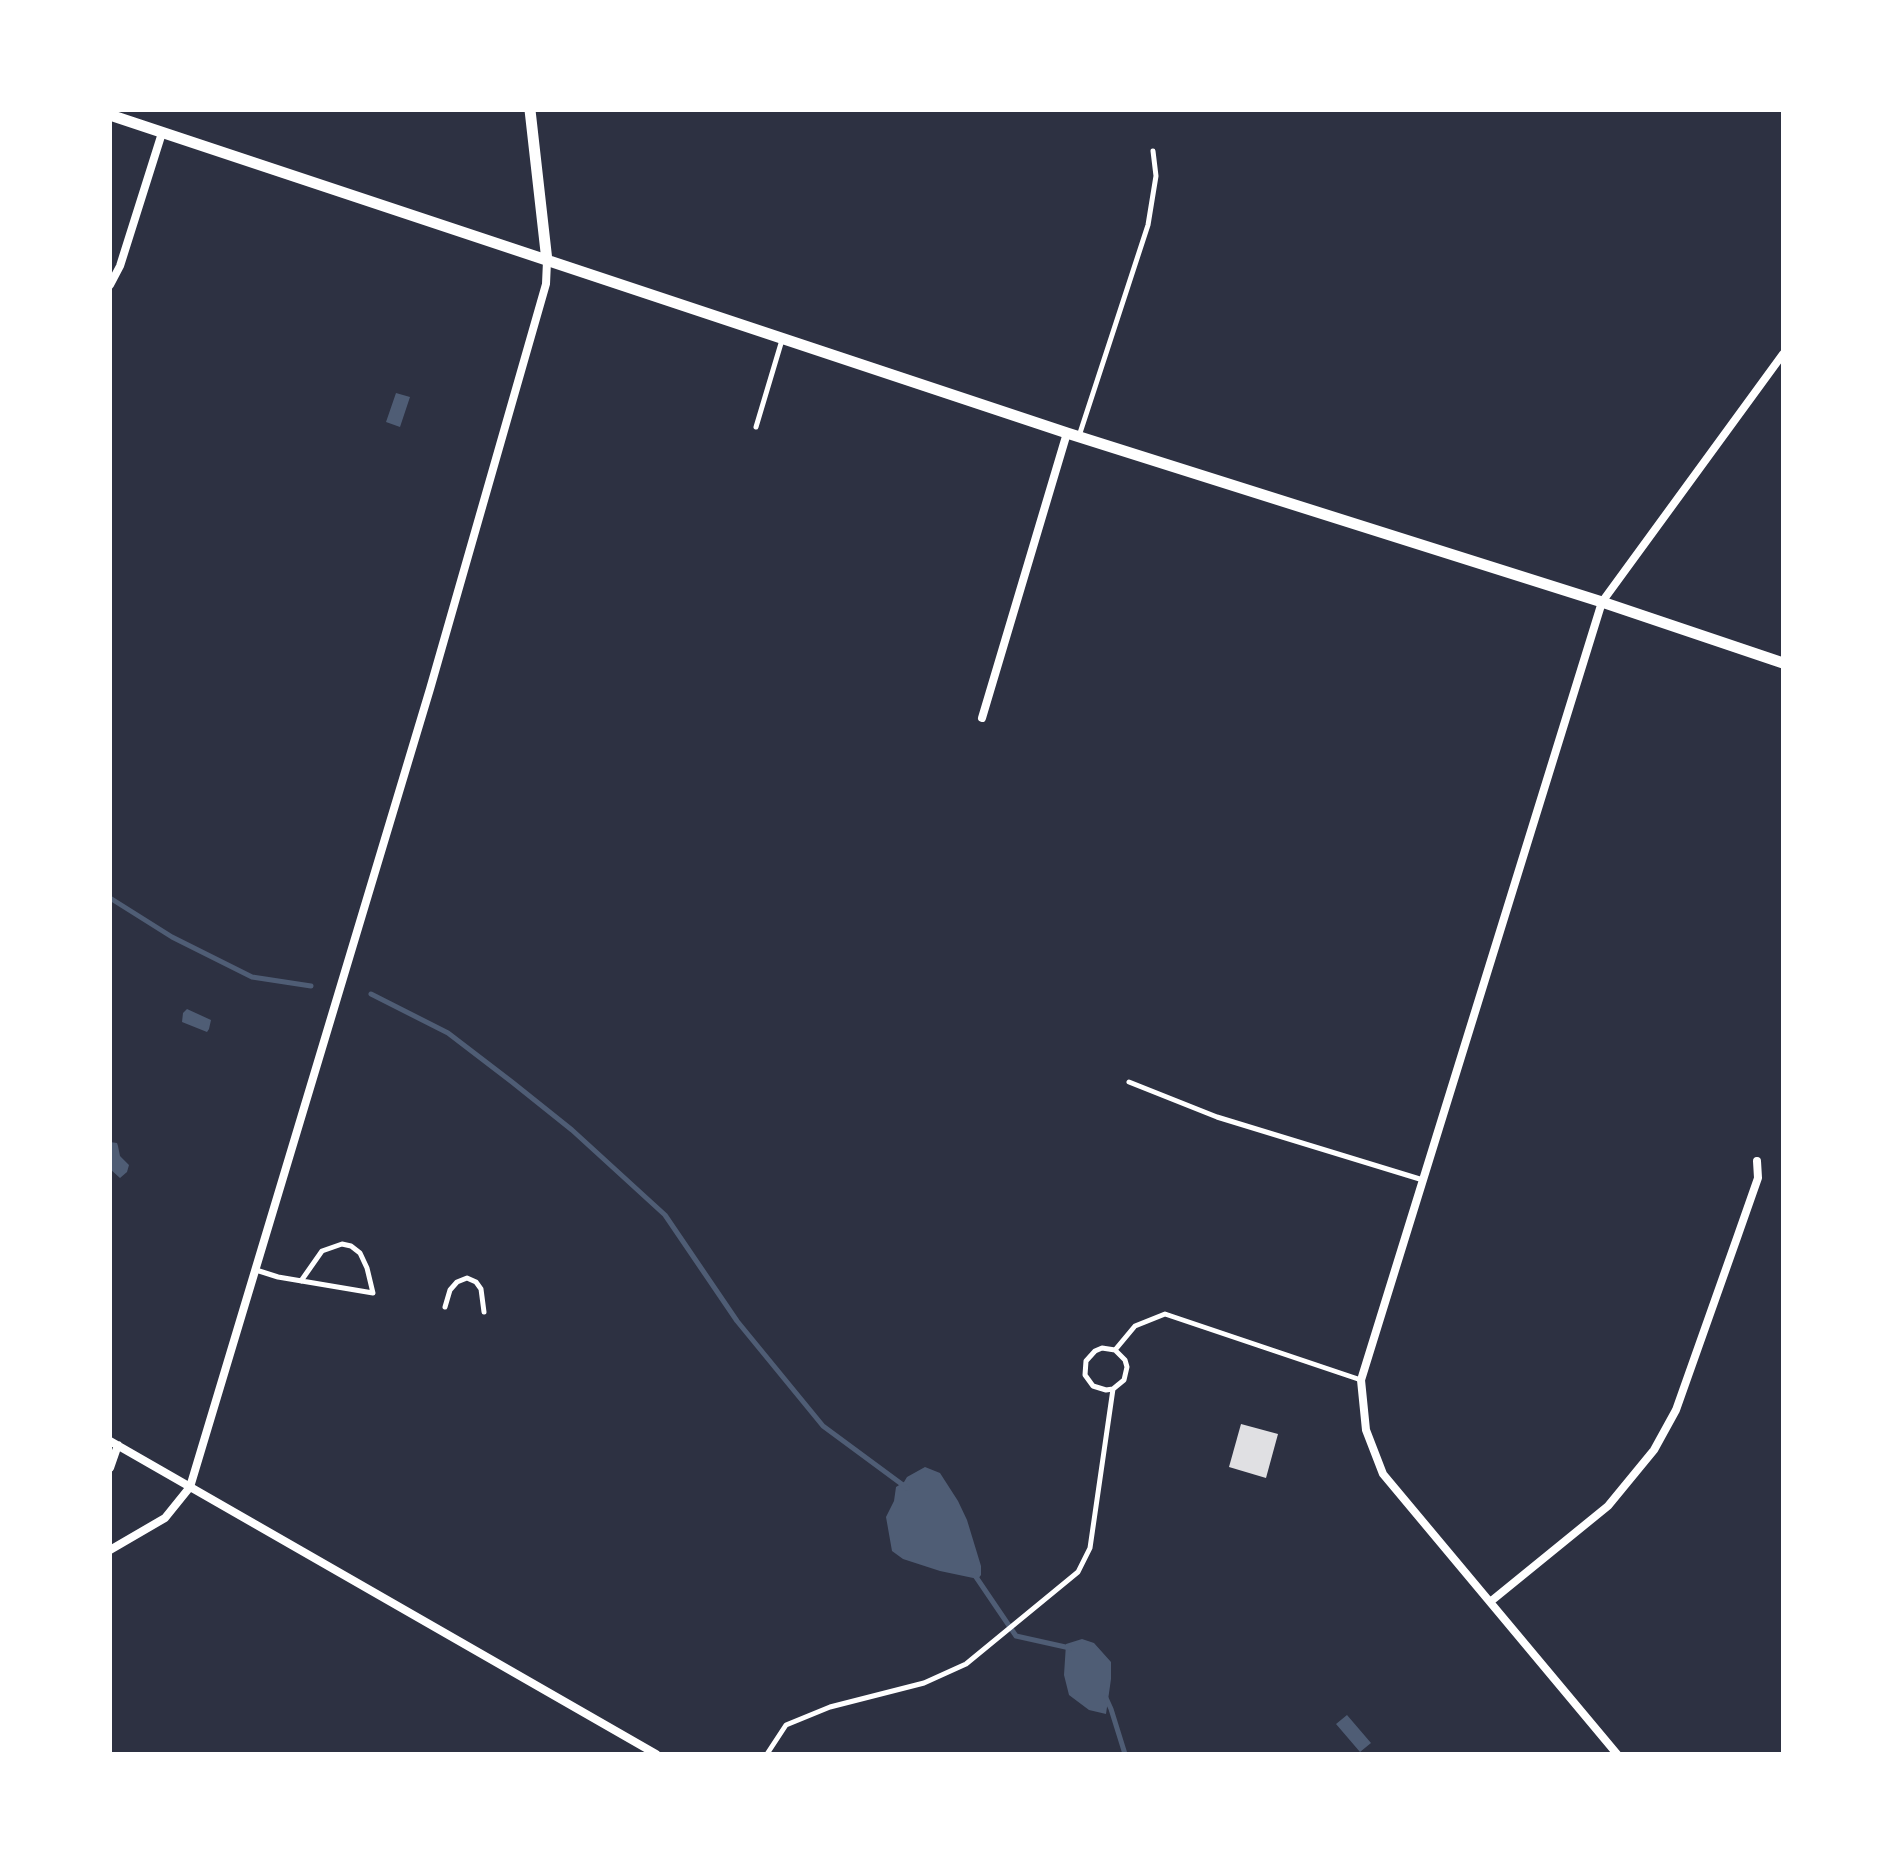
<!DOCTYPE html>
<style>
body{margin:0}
#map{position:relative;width:1893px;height:1864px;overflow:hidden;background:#2d3142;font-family:"Fira Sans",sans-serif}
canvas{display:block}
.frame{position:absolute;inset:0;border:112px solid #fff;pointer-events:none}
</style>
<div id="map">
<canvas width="1893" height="1864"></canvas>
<div class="frame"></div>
</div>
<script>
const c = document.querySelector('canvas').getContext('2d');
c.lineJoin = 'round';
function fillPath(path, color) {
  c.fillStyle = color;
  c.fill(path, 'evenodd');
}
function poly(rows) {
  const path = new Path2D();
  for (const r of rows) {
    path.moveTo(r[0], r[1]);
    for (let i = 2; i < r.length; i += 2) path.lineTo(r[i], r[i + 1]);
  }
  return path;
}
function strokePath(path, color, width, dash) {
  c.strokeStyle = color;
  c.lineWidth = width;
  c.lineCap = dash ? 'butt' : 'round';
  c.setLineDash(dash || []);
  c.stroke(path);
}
fillPath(poly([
 [396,393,410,397,400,427,386,422],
 [187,1009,211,1020,209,1029,207,1032,182,1022,183,1013],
 [110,1142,117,1143,118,1146,120,1156,129,1165,127,1172,120,1178,110,1169],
 [925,1467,940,1473,958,1501,967,1520,981,1566,981,1575,978,1579,940,1571,903,1559,892,1551,886,1517,894,1501,896,1487,904,1482,907,1477],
 [1082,1639,1094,1643,1111,1662,1111,1679,1106,1714,1089,1710,1069,1695,1064,1675,1066,1644],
 [1347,1715,1371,1743,1360,1752,1336,1724]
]), '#4f5d75');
strokePath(poly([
 [110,898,172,937,252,977,311,986],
 [371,994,448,1033,512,1082,572,1130,665,1215,737,1321,823,1426,907,1488],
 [974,1574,1016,1636,1070,1648],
 [1106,1698,1111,1709,1125,1754]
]), '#4f5d75', 5);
fillPath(poly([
 [1241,1424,1278,1434,1266,1478,1229,1467]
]), '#e0e0e3');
strokePath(poly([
 [756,427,782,340],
 [1079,436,1148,225,1156,176,1153,151],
 [1129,1082,1217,1117,1423,1180],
 [256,1270,278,1277,373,1293,367,1268,360,1253,351,1246,342,1244,322,1251,301,1281],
 [445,1307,450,1290,457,1282,467,1278,476,1282,481,1289,484,1312],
 [1115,1350,1135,1326,1165,1314,1361,1380],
 [767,1754,786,1725,830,1707,924,1683,966,1664,1078,1572,1090,1548,1113,1389,1124,1380,1127,1367,1125,1360,1115,1350,1102,1348,1095,1351,1086,1361,1085,1375,1093,1386,1106,1390,1113,1389]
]), '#fff', 5);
strokePath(poly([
 [110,285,120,266,162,133],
 [982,718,1067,433],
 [110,1441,656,1754],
 [110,1468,118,1445],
 [110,1550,165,1518,190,1487,430,689,546,284,547,261],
 [1490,1602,1608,1506,1654,1450,1676,1410,1738,1235,1758,1178,1757,1161],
 [1617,1754,1383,1474,1366,1430,1361,1380,1602,602,1783,354]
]), '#fff', 8);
strokePath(poly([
 [530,110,547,261],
 [110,115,1067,433,1602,602,1783,663]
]), '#fff', 11);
</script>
